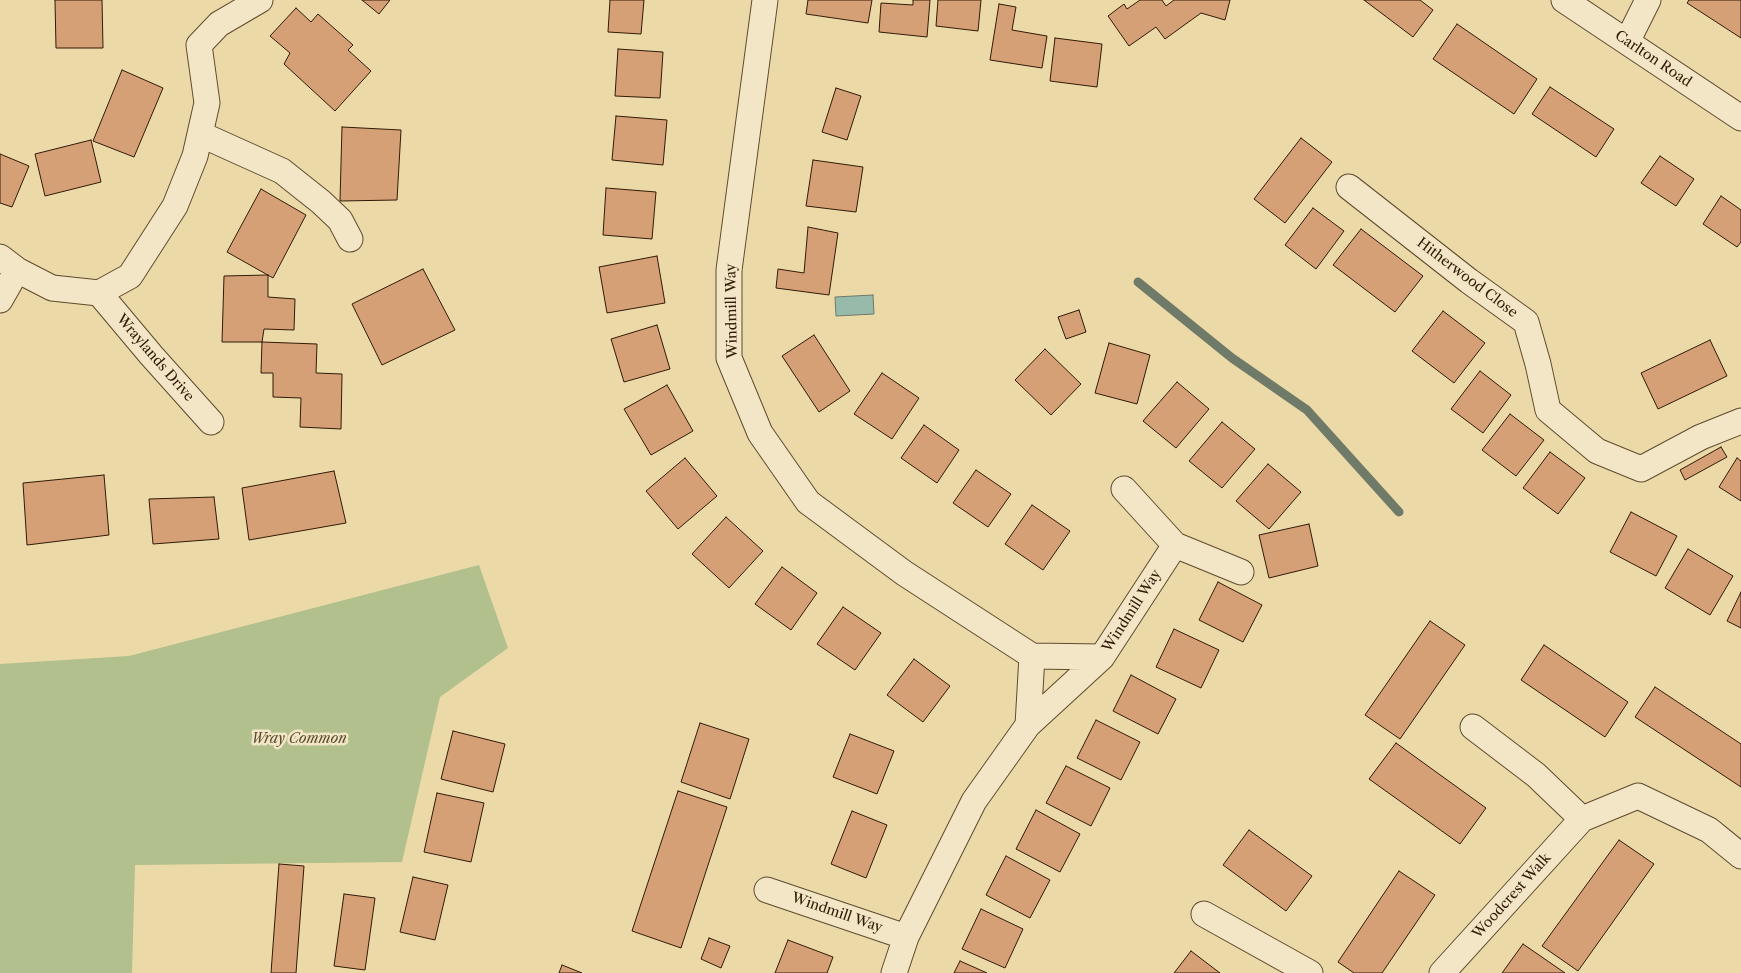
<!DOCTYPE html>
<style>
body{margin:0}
canvas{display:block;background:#ebd9a8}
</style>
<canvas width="1741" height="973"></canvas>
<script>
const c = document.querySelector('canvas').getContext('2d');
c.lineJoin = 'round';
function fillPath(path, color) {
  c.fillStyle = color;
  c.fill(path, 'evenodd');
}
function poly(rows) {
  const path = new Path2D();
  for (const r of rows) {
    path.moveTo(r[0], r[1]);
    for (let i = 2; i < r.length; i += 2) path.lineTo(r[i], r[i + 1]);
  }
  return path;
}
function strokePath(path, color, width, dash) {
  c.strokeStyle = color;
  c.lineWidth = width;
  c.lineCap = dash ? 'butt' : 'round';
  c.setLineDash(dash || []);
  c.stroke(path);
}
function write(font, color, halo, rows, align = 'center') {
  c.font = font + ' "Libre Caslon Text",serif';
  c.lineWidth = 5;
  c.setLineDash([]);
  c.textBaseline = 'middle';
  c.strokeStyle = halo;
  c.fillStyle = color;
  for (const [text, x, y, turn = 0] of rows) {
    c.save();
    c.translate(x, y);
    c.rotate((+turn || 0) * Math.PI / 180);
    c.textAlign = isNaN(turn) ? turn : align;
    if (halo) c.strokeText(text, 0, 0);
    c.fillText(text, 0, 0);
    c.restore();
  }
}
fillPath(poly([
 [479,565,508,648,440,697,402,862,135,865,132,973,0,973,0,664,129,656]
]), '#b1c08c');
const water = poly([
 [873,295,874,314,836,316,835,297,873,295]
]);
fillPath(water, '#98baaa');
strokePath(water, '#6f7a68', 1);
strokePath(poly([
 [1138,282,1232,358,1307,410,1399,512]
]), '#6f7a68', 9);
const building = poly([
 [55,0,102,0,103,48,56,48,55,0],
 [362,0,390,0,379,14,362,0],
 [610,0,644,0,641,34,608,32,610,0],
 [808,0,872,0,868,23,806,14,808,0],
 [913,0,930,0,927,37,879,32,881,3,913,5,913,0],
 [938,0,981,0,978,31,936,26,938,0],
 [1140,0,1162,0,1166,6,1174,0,1230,0,1225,20,1201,13,1165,39,1156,27,1129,46,1108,16,1124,4,1127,9,1140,0],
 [1364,0,1420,0,1433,10,1413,37,1364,0],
 [1689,0,1741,0,1741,38,1687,3,1689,0],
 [999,4,1016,7,1012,30,1047,36,1042,68,990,60,999,4],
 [296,8,311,22,318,14,353,45,348,50,371,71,335,111,284,64,290,53,270,36,296,8],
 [1457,24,1537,79,1514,114,1433,59,1457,24],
 [1055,38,1102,44,1097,87,1050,81,1055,38],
 [618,49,663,52,660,98,615,96,618,49],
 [122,70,163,88,134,157,93,141,122,70],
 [1550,87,1614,129,1596,157,1532,114,1550,87],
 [836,88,861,96,847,140,822,132,836,88],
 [616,116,667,120,663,165,612,160,616,116],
 [342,127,401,130,397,200,340,201,342,127],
 [1301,138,1332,162,1285,223,1254,199,1301,138],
 [91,140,101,182,45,196,35,154,91,140],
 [0,154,29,166,12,207,0,203,0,154],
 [1660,156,1694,179,1676,206,1641,183,1660,156],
 [813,160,863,167,856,212,806,206,813,160],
 [606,188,656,192,652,239,603,235,606,188],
 [261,189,306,215,273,278,227,252,261,189],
 [1721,196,1741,210,1741,242,1737,247,1703,224,1721,196],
 [1313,208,1344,231,1316,269,1285,245,1313,208],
 [808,227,838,233,829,295,776,288,778,269,804,273,808,227],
 [1361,229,1423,276,1395,312,1333,265,1361,229],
 [657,256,665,303,607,313,599,267,657,256],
 [423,269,455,330,382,365,352,304,423,269],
 [268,275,268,297,295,299,294,330,264,329,262,342,222,342,224,276,268,275],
 [1079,310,1086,332,1066,339,1058,317,1079,310],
 [1443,311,1485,343,1454,383,1412,351,1443,311],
 [657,325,670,369,624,382,611,339,657,325],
 [814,335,850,391,819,412,782,356,814,335],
 [1710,340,1727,376,1658,409,1641,373,1710,340],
 [262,342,317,344,316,373,342,374,341,429,300,427,301,398,273,397,273,373,261,373,262,342],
 [1109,343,1150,355,1137,404,1095,393,1109,343],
 [1045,349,1081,384,1051,415,1015,380,1045,349],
 [1480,371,1511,395,1483,433,1451,409,1480,371],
 [882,373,919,398,892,439,854,414,882,373],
 [1177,382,1209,409,1176,448,1143,421,1177,382],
 [667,385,693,431,651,455,624,409,667,385],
 [1510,414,1544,440,1516,476,1482,450,1510,414],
 [1222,422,1255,449,1222,488,1189,461,1222,422],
 [924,425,959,450,937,483,901,458,924,425],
 [1721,447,1727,457,1685,480,1680,470,1721,447],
 [1550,452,1585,478,1558,514,1523,488,1550,452],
 [685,458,717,496,678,529,646,491,685,458],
 [1737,458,1741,461,1741,501,1719,487,1737,458],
 [1268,464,1301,492,1269,529,1236,501,1268,464],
 [976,470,1011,494,988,527,953,503,976,470],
 [334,471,346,523,249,540,242,488,334,471],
 [104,475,109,535,27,545,23,483,104,475],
 [214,497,219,539,153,544,149,499,214,497],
 [1032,505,1070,531,1043,570,1005,544,1032,505],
 [1631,512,1677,536,1656,576,1610,552,1631,512],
 [726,517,763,551,729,588,692,554,726,517],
 [1309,524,1318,566,1269,578,1259,535,1309,524],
 [1688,549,1733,576,1710,615,1665,588,1688,549],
 [782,567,817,593,791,630,755,604,782,567],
 [1218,582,1262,605,1243,642,1199,620,1218,582],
 [1741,592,1741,628,1727,621,1741,592],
 [843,607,881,633,855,670,817,644,843,607],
 [1430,621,1465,645,1400,739,1365,715,1430,621],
 [1174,629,1219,650,1201,688,1156,667,1174,629],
 [1544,645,1628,702,1605,737,1521,680,1544,645],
 [914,659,950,686,923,722,887,695,914,659],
 [1131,675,1176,699,1158,734,1113,711,1131,675],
 [1655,687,1741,744,1741,787,1635,717,1655,687],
 [1096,720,1140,742,1121,780,1077,758,1096,720],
 [700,723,749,739,730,799,681,782,700,723],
 [453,731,505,744,493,792,441,779,453,731],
 [850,734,894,751,877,794,833,777,850,734],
 [1396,743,1486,808,1460,844,1369,779,1396,743],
 [1066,766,1110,788,1091,826,1046,803,1066,766],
 [678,791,727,807,681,948,632,931,678,791],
 [437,793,484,803,471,862,424,852,437,793],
 [1036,810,1080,834,1060,872,1016,849,1036,810],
 [852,811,887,825,866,878,831,864,852,811],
 [1249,830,1312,876,1286,911,1223,865,1249,830],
 [1619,840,1654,864,1578,971,1542,946,1619,840],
 [1006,856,1050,880,1030,918,986,895,1006,856],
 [279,864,304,866,296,973,271,973,279,864],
 [1399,871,1435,895,1382,973,1354,973,1338,962,1399,871],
 [413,877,448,885,435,940,400,932,413,877],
 [344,894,375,898,365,970,334,966,344,894],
 [981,909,1023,929,1005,968,962,949,981,909],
 [709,938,730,946,721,968,701,959,709,938],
 [788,940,833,957,827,973,775,973,788,940],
 [1523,944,1565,973,1502,973,1523,944],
 [1191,951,1220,973,1174,973,1191,951],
 [960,961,987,973,954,973,960,961],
 [562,965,582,973,559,973,562,965]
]);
fillPath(building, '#d6a076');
strokePath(building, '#311a06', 1);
const street = poly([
 [765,0,729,270,729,358,760,433,808,502,904,573,1032,656,1028,725,974,801,906,937,894,973],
 [1564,0,1741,118],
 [1627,42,1648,0],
 [200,134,282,171,321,202,340,220,350,239],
 [1349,187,1469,281,1526,322,1538,364,1548,410,1597,451,1641,469,1701,437,1741,421],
 [0,257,17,270,52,288,99,293,130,276,175,206,195,156,207,103,199,45,219,24,260,0],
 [99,293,151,355,211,422],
 [0,300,17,270],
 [1175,545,1241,572],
 [1032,656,1102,657],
 [1028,725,1102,657,1175,545,1124,489],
 [1473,727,1536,775,1582,819],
 [767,890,906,937],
 [1204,914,1310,973],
 [1442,973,1582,819,1638,796,1709,830,1741,856]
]);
strokePath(street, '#604a2e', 27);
strokePath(street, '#f2e6c6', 25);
write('14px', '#311a06', '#f2e6c6', [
 ["Carlton Road",1653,59,34],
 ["Hitherwood Close",1467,278,37],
 ["Windmill Way",732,311,-91],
 ["Wraylands Drive",155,358,49],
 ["Windmill Way",1132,611,-57],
 ["Woodcrest Walk",1512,896,-48],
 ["Windmill Way",837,913,19]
]);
write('italic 14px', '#574c2e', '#f2e6c6', [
 ["Wray Common",299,739]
]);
</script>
